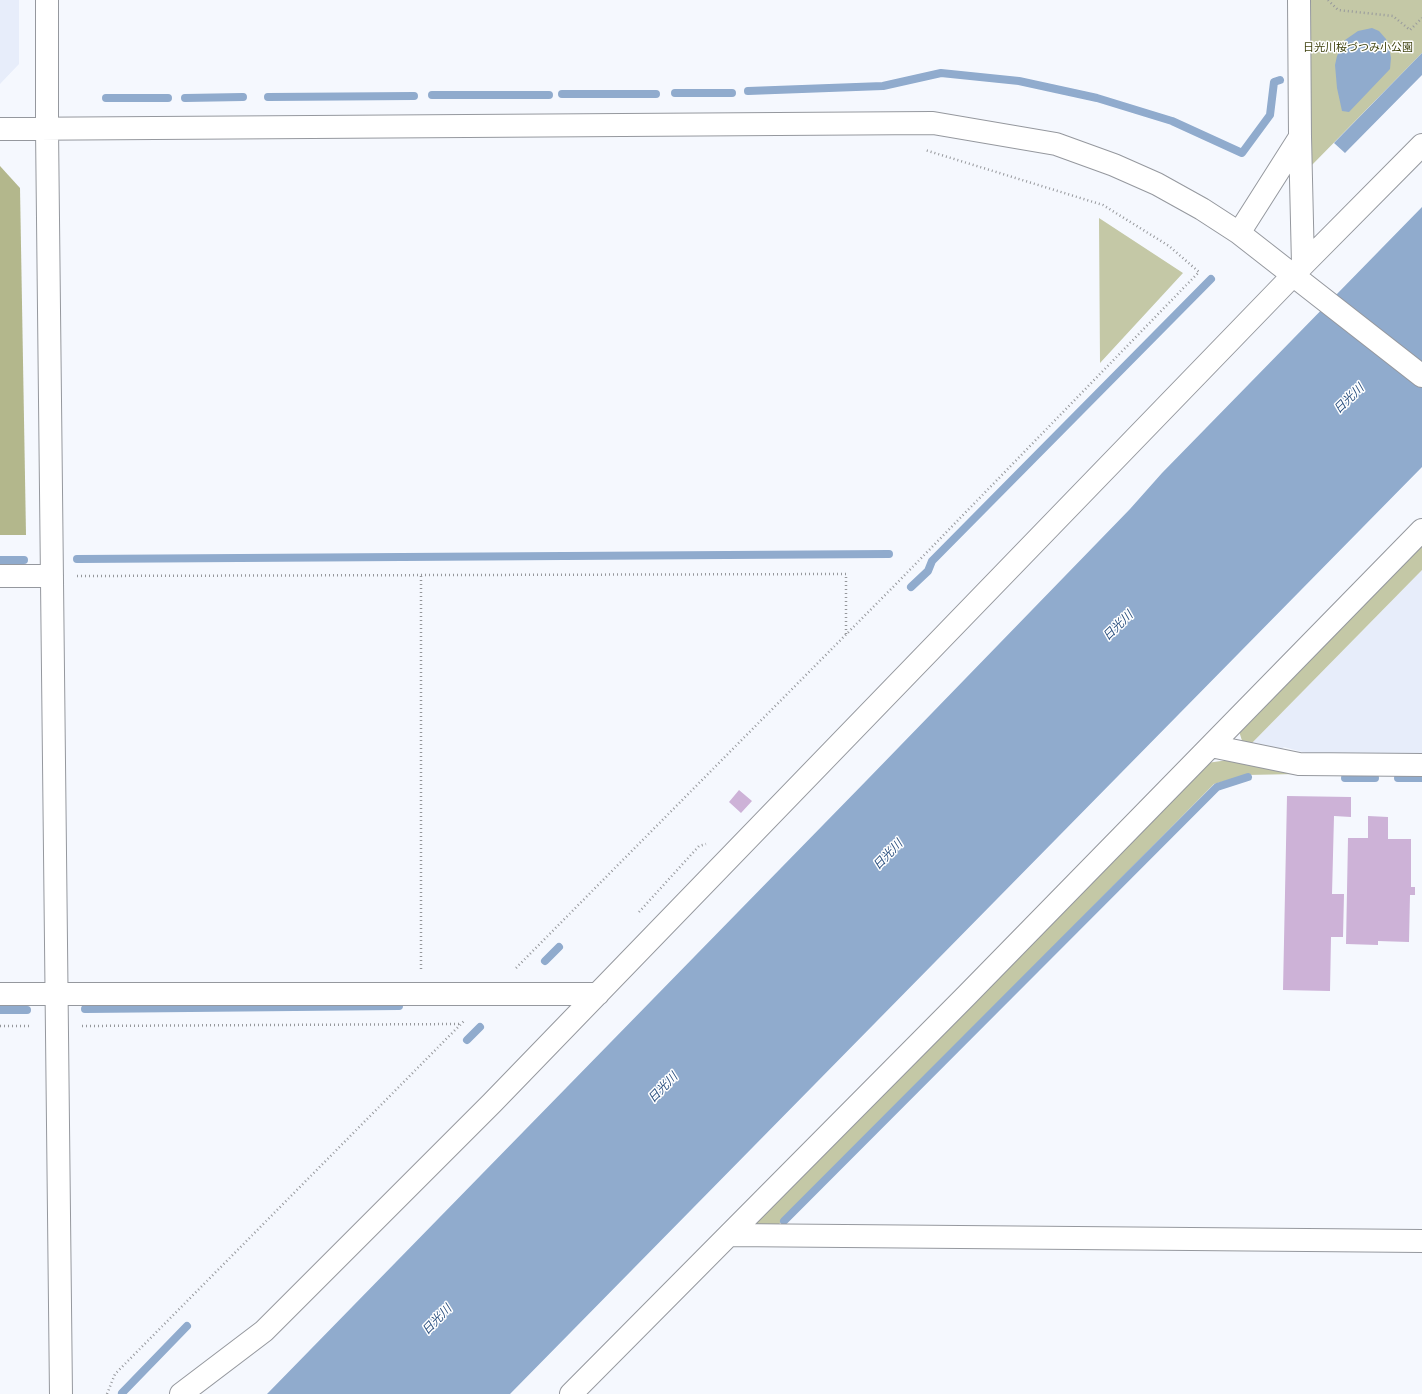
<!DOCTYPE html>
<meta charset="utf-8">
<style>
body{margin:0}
canvas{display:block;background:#f5f8fe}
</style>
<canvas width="1422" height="1394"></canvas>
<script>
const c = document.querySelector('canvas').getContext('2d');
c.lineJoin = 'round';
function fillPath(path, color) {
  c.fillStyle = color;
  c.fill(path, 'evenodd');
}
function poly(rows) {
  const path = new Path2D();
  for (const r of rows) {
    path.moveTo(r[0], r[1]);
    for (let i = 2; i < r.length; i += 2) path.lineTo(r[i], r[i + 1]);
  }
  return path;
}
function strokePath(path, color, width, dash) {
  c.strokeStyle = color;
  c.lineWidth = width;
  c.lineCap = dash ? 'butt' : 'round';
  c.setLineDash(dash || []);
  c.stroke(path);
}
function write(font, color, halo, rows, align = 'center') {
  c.font = font + ' Rubik,"Noto Sans JP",sans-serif';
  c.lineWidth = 3;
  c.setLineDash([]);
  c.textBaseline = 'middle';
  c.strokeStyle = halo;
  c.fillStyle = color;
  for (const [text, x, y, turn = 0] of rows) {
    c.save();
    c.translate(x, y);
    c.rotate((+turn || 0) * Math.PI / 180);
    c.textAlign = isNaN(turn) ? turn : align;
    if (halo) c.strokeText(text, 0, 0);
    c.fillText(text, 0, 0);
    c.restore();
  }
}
fillPath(poly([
 [0,0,19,0,19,64,0,84],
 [1422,570,1422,754,1306,753,1284,747,1279,751,1250,745]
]), '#e7edfa');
fillPath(poly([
 [1309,0,1422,0,1422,53,1309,168],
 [1099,218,1183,273,1100,363],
 [1422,541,1422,570,1250,745,1243,744,1239,731],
 [1235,759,1298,774,1246,775,1214,784,781,1222,775,1228,752,1224,1207,763]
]), '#c4c8a6');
fillPath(poly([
 [0,166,20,188,26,535,0,535]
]), '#b3b78c');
fillPath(poly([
 [1372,28,1379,31,1386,39,1389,46,1391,58,1390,69,1349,112,1342,111,1337,88,1335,65,1337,56,1345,40,1358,31],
 [1422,53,1422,75,1345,153,1334,143],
 [1422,207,1422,467,510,1394,267,1394,866,781,1130,509,1162,473]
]), '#90abcd');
strokePath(poly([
 [748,91,883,86,941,73,1019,81,1097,98,1172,121,1242,153,1270,115,1274,82,1280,80],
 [675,93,732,93],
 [562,94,656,94],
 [432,95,549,95],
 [268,97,414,96],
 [106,98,168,98],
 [185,98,243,97],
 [77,559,889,554],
 [0,560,24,560],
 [911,587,928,571,932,561,1211,279],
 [1345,778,1375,778],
 [1398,778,1422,778],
 [545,961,559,947],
 [85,1009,399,1006],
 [0,1010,27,1010],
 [467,1040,480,1027],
 [784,1221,1217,787,1248,777],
 [122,1393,187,1326]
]), '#90abcd', 8);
fillPath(poly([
 [739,790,752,801,741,813,729,802],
 [1287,796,1351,797,1351,817,1334,816,1332,894,1344,894,1343,937,1331,937,1330,991,1283,990],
 [1368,816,1388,817,1388,839,1411,839,1411,887,1415,887,1415,895,1410,895,1409,942,1378,941,1378,945,1346,944,1348,838,1368,838]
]), '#cdb2d7');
const minor = poly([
 [47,0,47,129,61,1394],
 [0,129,933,123,1056,144,1114,165,1157,184,1202,209,1239,233,1422,376],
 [1300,137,1303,265],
 [1239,233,1300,137,1299,0],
 [0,576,52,576],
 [1211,746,1299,764,1422,765],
 [0,994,598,994],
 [729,1235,1422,1241],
 [181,1394,264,1331,492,1103,1303,265,1422,145],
 [571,1394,967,995,1422,530]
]);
strokePath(minor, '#95989e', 24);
strokePath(poly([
 [1328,0,1338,10,1393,16,1410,30,1422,18],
 [77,576,846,574,846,634],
 [639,912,699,846,706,844],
 [516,968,898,582,1199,272,1169,246,1103,205,925,150],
 [421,969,421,575],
 [0,1026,31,1026],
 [82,1026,461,1024],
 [107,1394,115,1374,465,1020]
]), '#96989c', 2.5, [1, 3]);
strokePath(minor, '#fff', 22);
write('11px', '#3f420e', '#fff', [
 ["日光川桜づつみ小公園",1358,48]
]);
write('italic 12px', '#2d5281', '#fff', [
 ["日光川",1349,399,-44],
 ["日光川",1118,626,-44],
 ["日光川",888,855,-46],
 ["日光川",663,1088,-46],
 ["日光川",437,1320,-46]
]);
</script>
